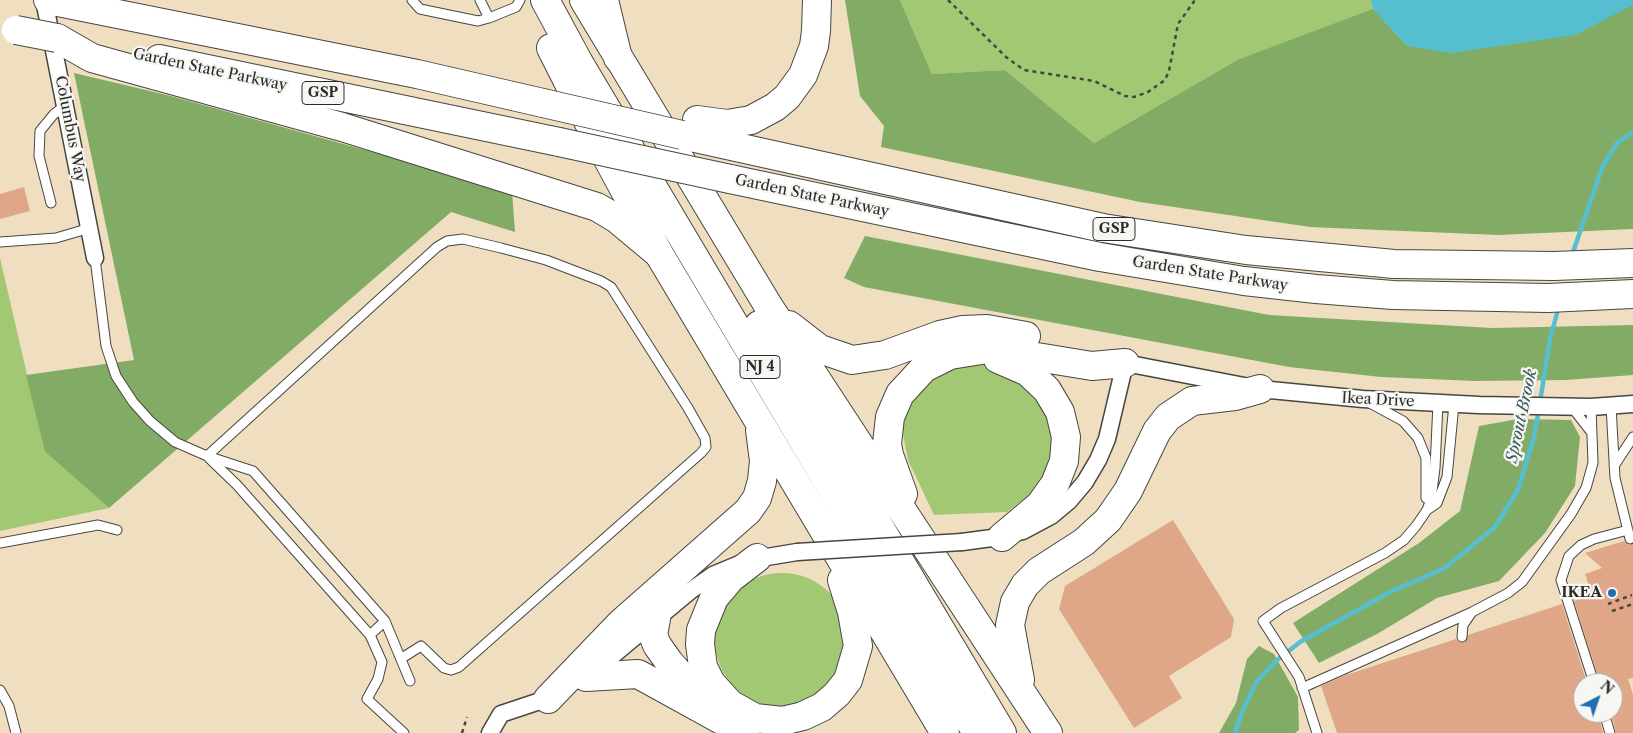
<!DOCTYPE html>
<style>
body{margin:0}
#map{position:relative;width:1633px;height:733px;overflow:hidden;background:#efdfc0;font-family:"Libre Caslon Text",serif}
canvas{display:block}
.north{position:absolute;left:1573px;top:673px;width:50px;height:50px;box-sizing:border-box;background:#f6f6f2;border:1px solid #a5a5a2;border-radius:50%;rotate:41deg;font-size:14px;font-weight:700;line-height:20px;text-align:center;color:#2b2b2b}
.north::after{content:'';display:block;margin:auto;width:18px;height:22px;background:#1f6fb2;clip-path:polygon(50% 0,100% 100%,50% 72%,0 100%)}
</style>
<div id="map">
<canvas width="1633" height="733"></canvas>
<div class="north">N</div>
</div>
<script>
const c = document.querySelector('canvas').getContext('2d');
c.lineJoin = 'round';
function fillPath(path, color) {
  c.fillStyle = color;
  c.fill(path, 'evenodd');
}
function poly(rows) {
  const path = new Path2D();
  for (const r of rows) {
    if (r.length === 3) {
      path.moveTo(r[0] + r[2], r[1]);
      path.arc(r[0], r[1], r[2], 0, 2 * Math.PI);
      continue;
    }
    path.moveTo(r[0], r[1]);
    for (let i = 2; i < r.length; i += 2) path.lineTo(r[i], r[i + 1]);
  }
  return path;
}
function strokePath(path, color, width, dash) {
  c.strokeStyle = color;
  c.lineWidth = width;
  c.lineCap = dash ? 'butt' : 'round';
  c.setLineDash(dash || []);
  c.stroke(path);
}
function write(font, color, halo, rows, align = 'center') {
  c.font = font + ' "Libre Caslon Text",serif';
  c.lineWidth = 4.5;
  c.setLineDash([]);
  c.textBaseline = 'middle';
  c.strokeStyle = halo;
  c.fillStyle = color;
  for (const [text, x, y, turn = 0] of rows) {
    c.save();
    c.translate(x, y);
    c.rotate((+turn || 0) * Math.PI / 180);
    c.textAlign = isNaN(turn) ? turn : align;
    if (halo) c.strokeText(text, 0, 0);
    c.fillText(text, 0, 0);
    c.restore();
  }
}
fillPath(poly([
 [900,0,1633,0,1633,5,1407,46,1296,40,1237,60,1094,143,1005,70,932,74],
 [0,258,45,452,109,508,0,531],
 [961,357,1004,364,1044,393,1057,434,1049,479,1007,512,934,515,908,460,901,424,911,397,929,372],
 [782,640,67]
]), '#a3c873');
fillPath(poly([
 [845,0,900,0,932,74,1005,70,1094,143,1237,60,1373,9,1407,46,1633,5,1633,229,1498,235,1310,227,1140,202,881,147,884,126,860,96],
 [74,73,171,96,512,191,515,232,451,212,109,508,45,452,26,375,134,360],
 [865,236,1269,315,1492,328,1633,325,1633,375,1566,380,1475,381,1381,377,1289,367,864,287,844,278],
 [1518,419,1571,420,1580,437,1575,486,1545,533,1499,581,1437,598,1377,634,1319,663,1293,623,1419,543,1460,511,1479,426],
 [1259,646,1274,654,1298,697,1299,730,1295,733,1219,733,1236,703,1247,659]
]), '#82ac65');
fillPath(poly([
 [1371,0,1633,0,1633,5,1575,35,1451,53,1407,46,1373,9]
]), '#55bfd0');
strokePath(poly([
 [1572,255,1602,168,1617,143,1633,132],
 [1540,402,1550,339,1559,306],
 [1235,733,1242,712,1257,681,1276,661,1300,642,1388,593,1445,568,1495,527,1518,490,1534,437,1539,409]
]), '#55bfd0', 4.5);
fillPath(poly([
 [24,187,30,211,0,219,0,194],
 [1173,520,1234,619,1231,637,1169,676,1182,698,1134,728,1059,609,1065,586],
 [1624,541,1628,545,1633,544,1633,678,1628,679,1633,695,1633,733,1616,733,1611,713,1613,713,1613,683,1600,683,1574,601,1592,595,1585,574,1602,568,1585,553],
 [1562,604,1587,683,1583,683,1583,713,1598,713,1603,733,1337,733,1321,686,1343,676,1456,639,1459,642,1464,643,1468,635]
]), '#dfa787');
const service = poly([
 [412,0,420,9,478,21,489,18,480,0],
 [489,18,516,7,520,0],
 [51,203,39,156,40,131,54,114,65,106],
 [0,242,56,238,90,228],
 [95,258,106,346,116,376,133,402,150,421,175,442,207,456,253,471,385,621,410,681],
 [1368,402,1403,421,1418,438,1426,458,1426,498],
 [1571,406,1592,433],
 [1611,406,1615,478,1630,539],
 [207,456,437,247,447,241,463,239,501,248,546,260,601,281,611,287,688,408,705,438,706,447,701,453,459,667,451,670,444,668,421,646,402,658],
 [209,458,237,485,370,635],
 [1614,466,1633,437],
 [1427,510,1437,503,1447,477,1454,404],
 [0,543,98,525,117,530],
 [385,621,370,635,382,662,378,679,367,699,404,733],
 [1462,637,1463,625,1472,612],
 [1594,683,1561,580,1569,556,1581,545,1594,539,1628,530],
 [1302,688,1472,612,1508,593,1522,582,1571,514,1586,488,1593,463,1591,407],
 [0,690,9,706,16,733],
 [1604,713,1610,733],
 [1317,733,1299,677,1263,621,1281,608,1385,553,1404,540,1416,526,1427,510,1431,499,1435,468,1438,403]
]);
const minor = poly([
 [44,0,95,258],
 [962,542,992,538,1023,531,1051,516,1069,501,1085,482,1098,460,1107,439,1125,363,1260,389,1363,399,1479,405,1591,407,1633,404],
 [589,675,690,591,713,575,749,560,797,552],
 [490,733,501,714,555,696]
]);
const trunk = poly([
 [545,0,579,63,977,733],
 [584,0,769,307,1048,733],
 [551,48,596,137,659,254,945,733],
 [759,325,1002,733],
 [789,325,820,349,852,360,885,355,940,335,963,330,987,329,1026,336],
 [998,359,1028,372,1047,390,1060,412,1066,437,1064,461,1055,484,1040,505,1002,537],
 [903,494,889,455,887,444,890,417,900,394,924,368,950,355,988,349,1092,366,1125,363],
 [757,558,731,578,714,598,701,630,700,644,703,667,711,683,730,704,755,718,782,721,803,716,822,707,837,694,848,680,858,646,852,612,842,580],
 [656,619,653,635,657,645,669,662,703,701],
 [586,677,638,674,745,733],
 [1020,680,1010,625,1015,602,1025,585,1039,571,1084,542,1108,520,1128,491,1157,431,1168,417,1192,401,1235,396,1260,389],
 [548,699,621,623,748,511,757,498,762,481,764,461,760,430]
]);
const motorway = poly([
 [48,0,417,74,543,103],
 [604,0,618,58],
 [57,38,92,58,342,127,597,207,617,219,659,254],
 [159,59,559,142],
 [697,120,727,124,751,120,775,107,787,97,803,75,814,46,816,31,817,0],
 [682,135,1103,228,1246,250,1394,264,1554,266,1633,263],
 [730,179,1100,257,1244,281,1316,289,1393,295,1548,298,1633,294]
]);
strokePath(service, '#484641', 11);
strokePath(minor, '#484641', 19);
strokePath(trunk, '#484641', 30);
strokePath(motorway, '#484641', 30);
strokePath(poly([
 [948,0,1006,57,1024,70,1094,81,1125,96,1134,97,1148,92,1165,80,1169,71,1178,24,1195,0],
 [1608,604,1632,595],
 [1612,611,1633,604],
 [462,733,467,717]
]), '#484641', 2.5, [4, 4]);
strokePath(service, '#fff', 9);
strokePath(minor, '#fff', 16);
strokePath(trunk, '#fff', 28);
strokePath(motorway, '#fff', 28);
const minorBridge = poly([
 [797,552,962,542]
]);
const motorwayBridge = poly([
 [16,30,57,38],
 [543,103,682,135],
 [559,142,730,179]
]);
strokePath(minorBridge, '#484641', 19, []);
strokePath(motorwayBridge, '#484641', 30, []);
strokePath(minorBridge, '#fff', 16);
strokePath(motorwayBridge, '#fff', 28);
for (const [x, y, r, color] of [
 [1612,593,5,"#1f6fb2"]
]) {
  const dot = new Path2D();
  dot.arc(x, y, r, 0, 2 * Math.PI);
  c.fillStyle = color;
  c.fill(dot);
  strokePath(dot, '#f6f6f2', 2);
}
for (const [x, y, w] of [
 [323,93,42],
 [1114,229,42],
 [760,367,40]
]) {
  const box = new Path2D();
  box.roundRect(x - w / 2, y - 11.5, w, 23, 4);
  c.fillStyle = '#f6f6f2';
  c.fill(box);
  strokePath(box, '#2b2b2b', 1);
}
write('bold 14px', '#2b2b2b', null, [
 ["GSP",323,93],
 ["GSP",1114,229],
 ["NJ 4",760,367]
]);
write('15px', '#2b2b2b', '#f6f6f2', [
 ["Garden State Parkway",210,70,12],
 ["Columbus Way",70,129,79],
 ["Garden State Parkway",812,196,12],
 ["Garden State Parkway",1210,274,9],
 ["Ikea Drive",1378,400,3]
]);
write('bold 15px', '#2b2b2b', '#f6f6f2', [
 ["IKEA",1602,593]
], 'right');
write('italic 16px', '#38575d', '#f6f6f2', [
 ["Sprout Brook",1522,416,-78]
]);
</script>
